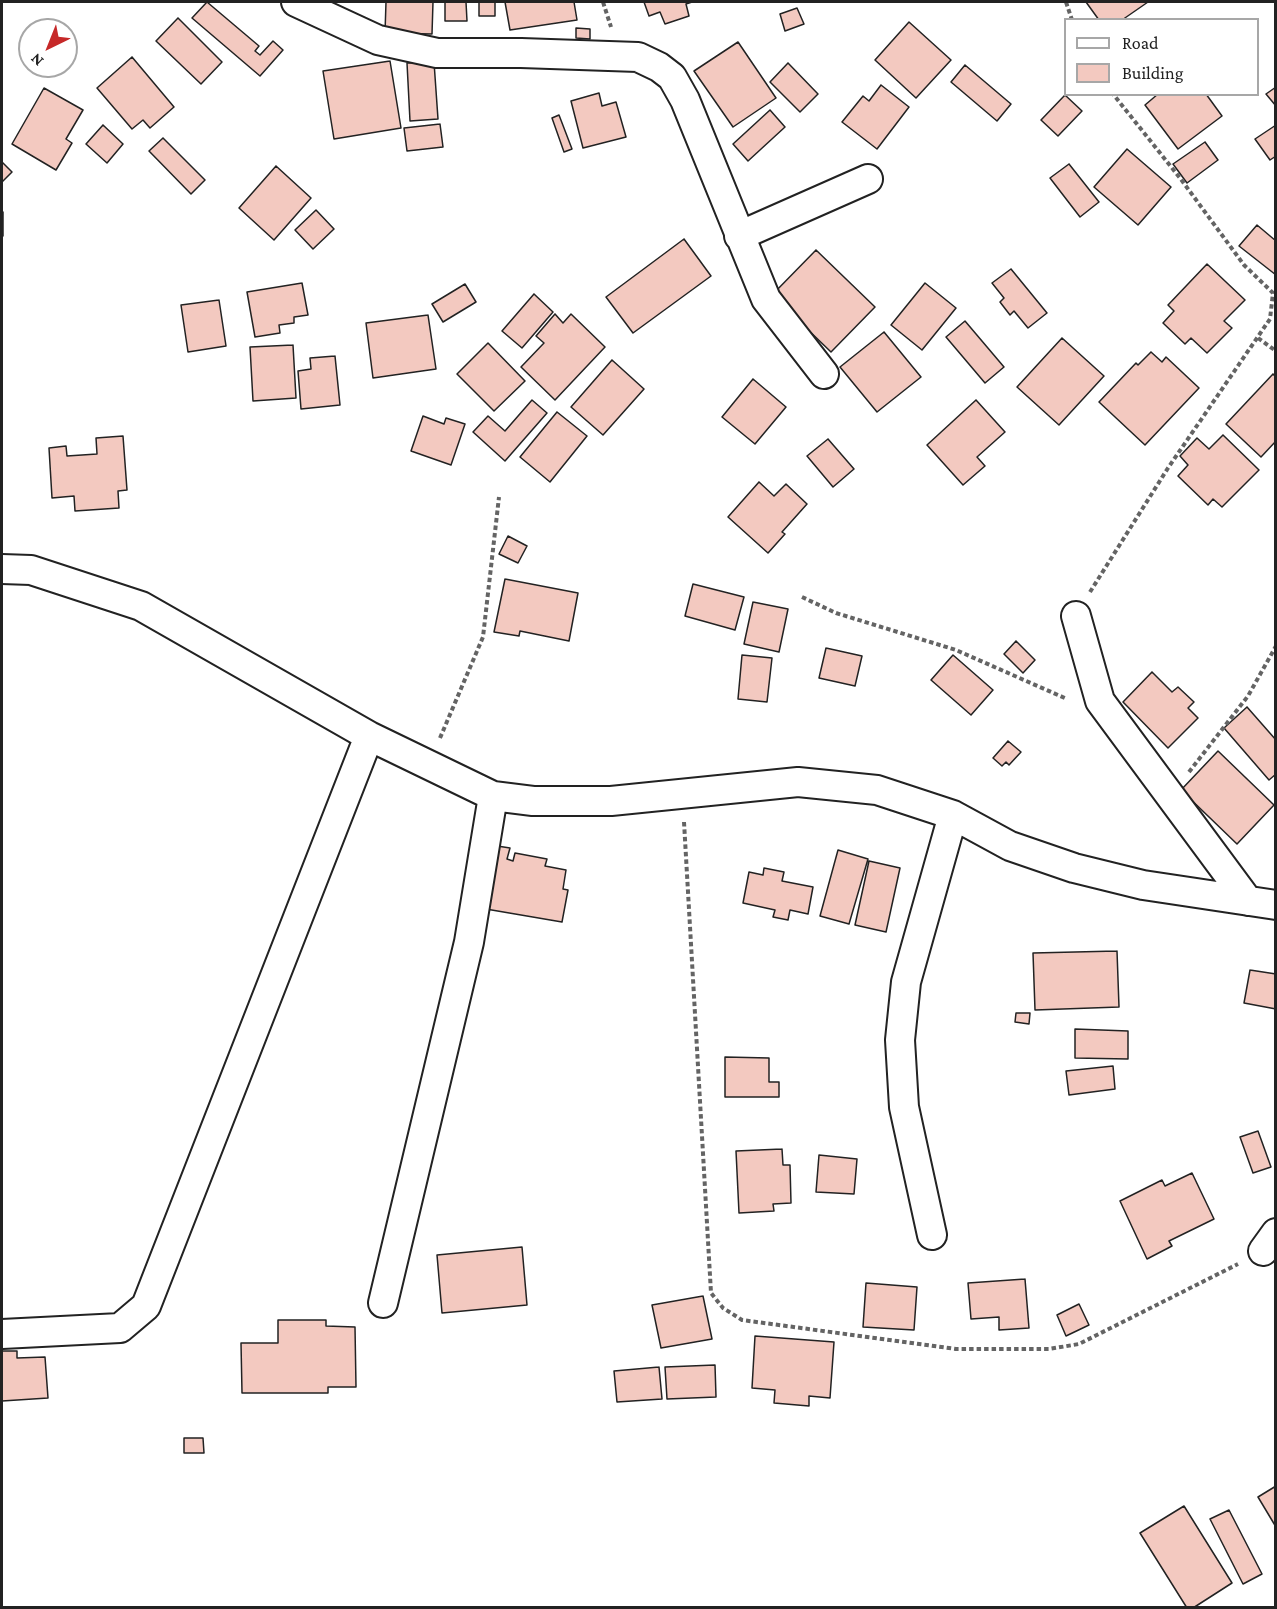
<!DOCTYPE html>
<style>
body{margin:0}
#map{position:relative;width:1277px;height:1609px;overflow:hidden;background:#fff;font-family:"Crimson Pro",serif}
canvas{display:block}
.frame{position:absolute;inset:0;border:3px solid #222;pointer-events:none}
.legend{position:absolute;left:1064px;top:18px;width:195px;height:78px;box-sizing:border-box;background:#fff;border:2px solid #a7a7a7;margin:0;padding:8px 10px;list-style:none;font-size:18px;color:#222}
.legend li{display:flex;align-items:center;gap:12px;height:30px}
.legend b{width:30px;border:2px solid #a7a7a7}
.north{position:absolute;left:18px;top:18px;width:60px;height:60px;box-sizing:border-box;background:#fff;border:2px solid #a7a7a7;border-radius:50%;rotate:223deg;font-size:16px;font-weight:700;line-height:24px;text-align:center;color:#222}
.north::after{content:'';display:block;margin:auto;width:21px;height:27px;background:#c62828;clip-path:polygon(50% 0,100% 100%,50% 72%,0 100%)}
</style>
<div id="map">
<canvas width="1277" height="1609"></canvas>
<div class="frame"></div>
<ul class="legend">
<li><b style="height:8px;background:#fff"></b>Road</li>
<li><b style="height:16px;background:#f3c9c0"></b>Building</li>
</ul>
<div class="north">N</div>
</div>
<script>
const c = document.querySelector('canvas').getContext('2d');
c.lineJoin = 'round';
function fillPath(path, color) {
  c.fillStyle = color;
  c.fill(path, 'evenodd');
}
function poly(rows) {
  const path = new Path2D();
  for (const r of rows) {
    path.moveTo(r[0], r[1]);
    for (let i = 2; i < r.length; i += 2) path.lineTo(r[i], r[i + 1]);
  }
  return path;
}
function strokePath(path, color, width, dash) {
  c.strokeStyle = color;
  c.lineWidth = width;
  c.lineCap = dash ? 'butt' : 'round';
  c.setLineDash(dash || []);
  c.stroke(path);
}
const building = poly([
 [207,2,259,46,255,51,260,55,273,41,283,50,260,76,192,18,207,2],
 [386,2,433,2,432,34,385,33,386,2],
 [445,2,466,2,467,21,445,21,445,2],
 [479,2,495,2,495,16,479,16,479,2],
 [505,2,574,2,577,20,510,30,505,2],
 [644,2,692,2,686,4,689,16,665,24,660,12,649,16,644,2],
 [1086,2,1148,2,1122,20,1099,20,1086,2],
 [797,8,804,24,785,31,780,14,797,8],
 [178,18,222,62,201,84,156,41,178,18],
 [909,22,951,60,916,98,875,60,909,22],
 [576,28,590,29,590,39,576,38,576,28],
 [738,42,776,98,733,127,694,71,738,42],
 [132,57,174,107,150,128,143,120,132,129,97,88,132,57],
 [390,61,401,128,334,139,323,71,390,61],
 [434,62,438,119,410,121,407,63,434,62],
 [788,63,818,94,800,112,770,82,788,63],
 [965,65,1011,104,997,121,951,82,965,65],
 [881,85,909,107,877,149,842,122,863,96,869,101,881,85],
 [1276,87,1276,106,1266,94,1276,87],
 [44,88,83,110,66,139,72,143,56,170,12,144,44,88],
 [599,93,602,106,616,102,626,137,583,148,571,101,599,93],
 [1158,94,1206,94,1222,116,1178,149,1145,105,1158,94],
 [1065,95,1082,111,1058,136,1041,120,1065,95],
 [770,110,785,127,748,161,733,144,770,110],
 [559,115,572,149,564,152,552,118,559,115],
 [440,124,443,147,407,151,404,128,440,124],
 [103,125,123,144,107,163,86,144,103,125],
 [1276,125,1276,156,1270,160,1255,139,1276,125],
 [163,138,205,180,191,194,149,151,163,138],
 [1205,142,1218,160,1187,183,1173,164,1205,142],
 [1127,149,1171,187,1138,225,1094,187,1127,149],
 [2,162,12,172,2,182,2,162],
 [1069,164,1099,202,1080,217,1050,178,1069,164],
 [276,166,311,198,274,240,239,208,276,166],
 [316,210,334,229,313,249,295,230,316,210],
 [2,212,3,212,3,236,2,236,2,212],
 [1257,225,1276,241,1276,275,1239,246,1257,225],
 [684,239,711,276,633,333,606,297,684,239],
 [816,250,875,307,831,352,772,295,816,250],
 [1207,264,1245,300,1224,321,1232,328,1207,353,1191,338,1185,344,1163,323,1174,311,1168,305,1207,264],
 [1011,269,1047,313,1028,328,1014,311,1010,315,1000,302,1004,298,992,283,1011,269],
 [302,283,308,315,294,317,294,323,279,325,280,333,255,337,247,292,302,283],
 [925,283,956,308,922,350,891,325,925,283],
 [465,284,476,302,443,322,432,304,465,284],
 [534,294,553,312,522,348,502,331,534,294],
 [219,300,226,346,188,352,181,305,219,300],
 [555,314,563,323,571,314,605,347,555,400,521,367,544,343,536,336,555,314],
 [428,315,436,369,373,378,366,323,428,315],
 [965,321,1004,367,985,383,946,337,965,321],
 [884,332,921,377,877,412,840,367,884,332],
 [1062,338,1104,376,1059,425,1017,387,1062,338],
 [488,343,525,381,494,411,457,374,488,343],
 [293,345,296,398,253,401,250,347,293,345],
 [1151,352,1162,362,1166,357,1199,388,1145,445,1099,402,1136,363,1138,365,1151,352],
 [335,356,340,405,301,409,298,371,311,369,310,358,335,356],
 [612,360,644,389,603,435,571,407,612,360],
 [1273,374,1276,377,1276,441,1261,457,1226,424,1273,374],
 [753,379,786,407,755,444,722,417,753,379],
 [532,400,547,413,505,461,473,432,488,416,505,431,532,400],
 [976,400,1005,432,977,457,985,466,963,485,927,445,976,400],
 [557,412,587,436,550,482,520,457,557,412],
 [423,416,444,424,446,418,465,424,451,465,411,451,423,416],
 [1223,435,1259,470,1222,507,1213,499,1208,505,1178,476,1188,465,1180,456,1197,438,1209,449,1223,435],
 [123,436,127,490,118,491,119,508,75,511,74,496,52,498,49,448,66,446,67,456,97,454,96,438,123,436],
 [828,439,854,469,833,487,807,456,828,439],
 [759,482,774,496,786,484,807,504,782,532,785,534,768,553,728,517,759,482],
 [508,536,527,546,518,563,499,554,508,536],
 [505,579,578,593,569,641,520,631,519,636,494,632,505,579],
 [693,584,744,597,735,630,685,616,693,584],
 [753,602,788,609,779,652,744,644,753,602],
 [1016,641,1035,660,1023,673,1004,654,1016,641],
 [826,648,862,656,855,686,819,678,826,648],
 [742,655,772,658,767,702,738,699,742,655],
 [953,655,993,690,971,715,931,680,953,655],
 [1152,672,1172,692,1178,687,1194,702,1188,708,1198,718,1168,748,1123,702,1152,672],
 [1247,707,1276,740,1276,774,1269,780,1224,728,1247,707],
 [1008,741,1021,752,1009,765,1006,762,1002,766,993,758,1008,741],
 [1218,751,1274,805,1237,844,1181,790,1218,751],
 [491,845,510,848,507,859,513,861,515,853,547,859,545,866,566,870,563,889,568,890,562,922,480,908,491,845],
 [838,850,868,859,849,924,820,916,838,850],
 [869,861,900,868,886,932,855,925,869,861],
 [764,868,784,872,782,881,813,887,808,914,790,910,788,920,773,917,775,910,743,903,749,872,763,875,764,868],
 [1117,951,1119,1007,1035,1010,1033,953,1117,951],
 [1250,970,1276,974,1276,1009,1244,1003,1250,970],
 [1016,1013,1030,1013,1029,1024,1015,1022,1016,1013],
 [1075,1029,1128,1031,1128,1059,1075,1058,1075,1029],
 [725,1057,769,1058,769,1082,779,1082,779,1097,725,1097,725,1057],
 [1113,1066,1115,1089,1069,1095,1066,1071,1113,1066],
 [1258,1131,1271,1167,1253,1173,1240,1137,1258,1131],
 [782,1149,783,1165,790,1165,791,1203,773,1204,774,1211,739,1213,736,1151,782,1149],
 [819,1155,857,1159,854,1194,816,1192,819,1155],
 [1192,1173,1214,1219,1169,1241,1172,1246,1147,1259,1120,1201,1162,1180,1165,1186,1192,1173],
 [522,1247,527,1305,442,1313,437,1255,522,1247],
 [1025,1279,1029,1328,999,1330,999,1317,971,1319,968,1283,1025,1279],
 [866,1283,917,1287,914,1330,863,1327,866,1283],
 [703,1296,712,1339,661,1348,652,1305,703,1296],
 [1079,1304,1089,1325,1066,1336,1057,1315,1079,1304],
 [278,1320,326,1320,326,1326,355,1327,356,1387,328,1387,328,1393,242,1393,241,1343,278,1343,278,1320],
 [755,1336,834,1342,830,1398,809,1396,809,1406,774,1403,775,1390,752,1388,755,1336],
 [2,1351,17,1351,17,1358,45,1357,48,1398,2,1401,2,1351],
 [715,1365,716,1397,667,1399,665,1367,715,1365],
 [659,1367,662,1399,617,1402,614,1371,659,1367],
 [184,1438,203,1438,204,1453,184,1453,184,1438],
 [1276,1486,1276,1527,1258,1497,1276,1486],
 [1184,1506,1232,1583,1193,1608,1187,1608,1140,1533,1184,1506],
 [1229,1510,1262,1574,1243,1584,1210,1519,1229,1510]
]);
fillPath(building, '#f3c9c0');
strokePath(building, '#222', 1.5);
const street = poly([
 [296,2,378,40,437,53,521,53,638,57,659,67,672,77,685,100,766,299,824,374],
 [739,236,868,179],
 [2,569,31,570,141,606,369,736,493,796,533,801,611,801,798,782,877,790,953,815,1010,846,1074,868,1143,885,1276,905],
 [1076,616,1100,701,1248,901],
 [932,1235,904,1107,900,1040,906,982,953,815],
 [1263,1251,1276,1233],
 [383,1303,469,942,493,796],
 [2,1334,120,1328,146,1306,369,736]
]);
strokePath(street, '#222', 32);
strokePath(poly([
 [603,2,611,27],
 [1066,2,1072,20],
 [1258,338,1276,351],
 [1090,592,1168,468,1270,319,1273,293,1244,265,1180,178,1113,94],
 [802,597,836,613,956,650,1067,699],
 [440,738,483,637,499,497],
 [1189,772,1248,696,1276,646],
 [684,822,711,1293,723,1308,742,1320,956,1349,1049,1349,1079,1344,1238,1264]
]), '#646464', 4, [4.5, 3]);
strokePath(street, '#fff', 28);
</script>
